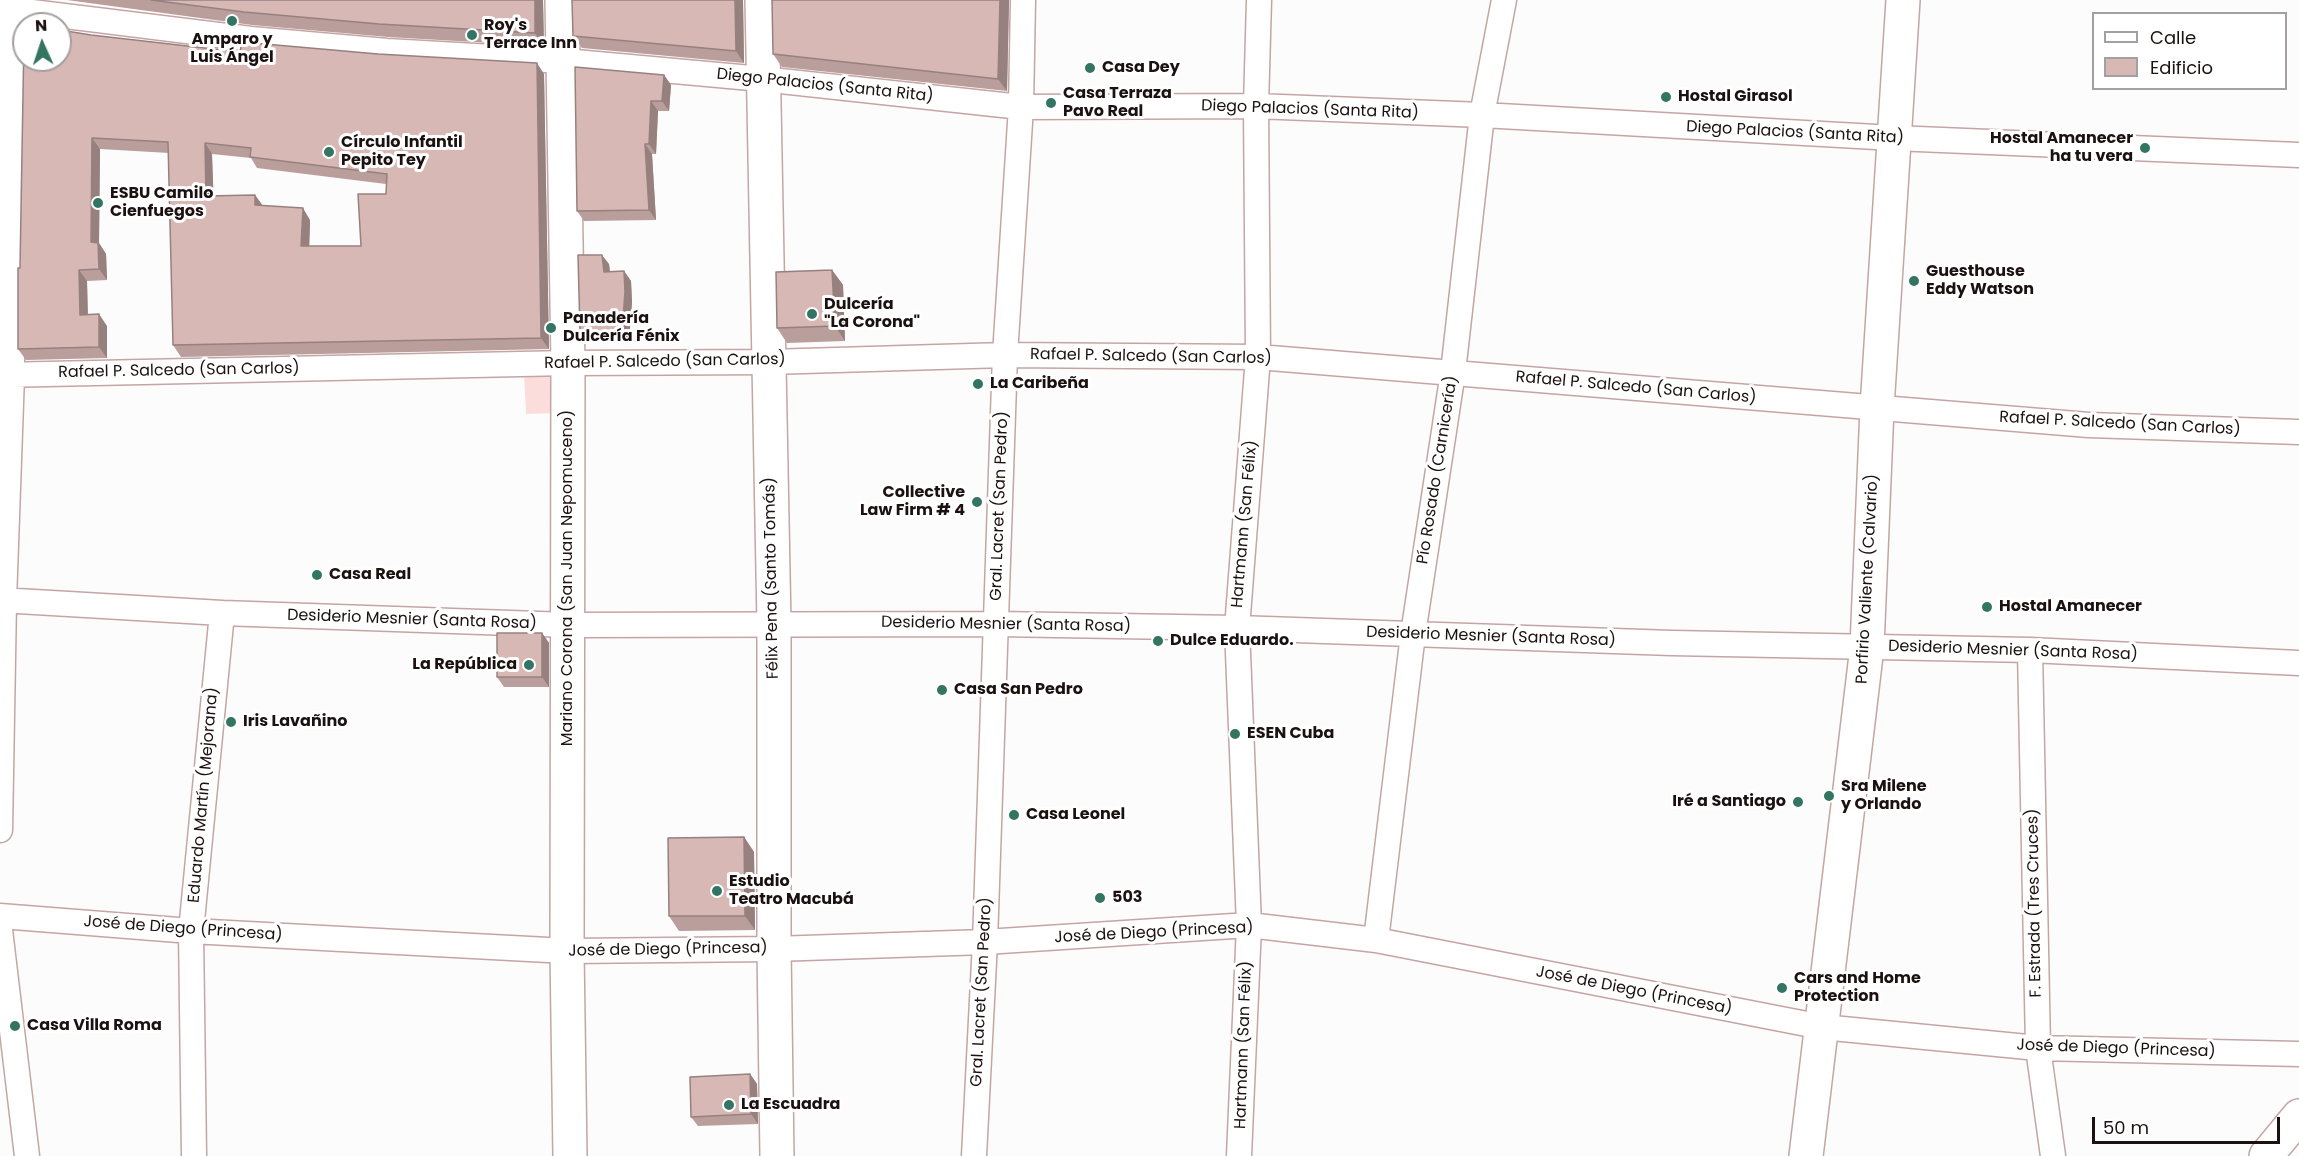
<!DOCTYPE html>
<meta charset="utf-8">
<style>
body{margin:0}
#map{position:relative;width:2299px;height:1156px;overflow:hidden;background:#fcfcfc;font-family:Poppins,sans-serif}
canvas{display:block}
.legend{position:absolute;left:2092px;top:12px;width:195px;height:78px;box-sizing:border-box;background:#fff;border:2px solid #a4a09f;margin:0;padding:8px 10px;list-style:none;font-size:18px;color:#1b1110}
.legend li{display:flex;align-items:center;gap:12px;height:30px}
.legend b{width:30px;border:2px solid #a4a09f}
.north{position:absolute;left:12px;top:12px;width:60px;height:60px;box-sizing:border-box;background:#fff;border:2px solid #a4a09f;border-radius:50%;rotate:357deg;font-size:16px;font-weight:700;line-height:24px;text-align:center;color:#1b1110}
.north::after{content:'';display:block;margin:auto;width:21px;height:27px;background:#337463;clip-path:polygon(50% 0,100% 100%,50% 72%,0 100%)}
.scale{position:absolute;left:2092px;top:1117px;width:188px;height:27px;box-sizing:border-box;border:3px solid #1b1110;border-top:0;padding-left:8px;font-size:18px;line-height:21px;white-space:nowrap;color:#1b1110;-webkit-text-stroke:4px #fff;paint-order:stroke}
</style>
<div id="map">
<canvas width="2299" height="1156"></canvas>
<ul class="legend">
<li><b style="height:8px;background:#fff"></b>Calle</li>
<li><b style="height:16px;background:#d7b8b5"></b>Edificio</li>
</ul>
<div class="north">N</div>
<div class="scale">50 m</div>
</div>
<script>
const c = document.querySelector('canvas').getContext('2d');
c.lineJoin = 'round';
function fillPath(path, color) {
  c.fillStyle = color;
  c.fill(path, 'evenodd');
}
function poly(rows) {
  const path = new Path2D();
  for (const r of rows) {
    path.moveTo(r[0], r[1]);
    for (let i = 2; i < r.length; i += 2) path.lineTo(r[i], r[i + 1]);
  }
  return path;
}
function strokePath(path, color, width, dash) {
  c.strokeStyle = color;
  c.lineWidth = width;
  c.lineCap = dash ? 'butt' : 'round';
  c.setLineDash(dash || []);
  c.stroke(path);
}
function write(font, color, halo, rows, align = 'center') {
  c.font = font + ' Poppins,sans-serif';
  c.lineWidth = 6;
  c.setLineDash([]);
  c.textBaseline = 'middle';
  c.strokeStyle = halo;
  c.fillStyle = color;
  for (const [text, x, y, turn = 0] of rows) {
    c.save();
    c.translate(x, y);
    c.rotate((+turn || 0) * Math.PI / 180);
    c.textAlign = isNaN(turn) ? turn : align;
    if (halo) c.strokeText(text, 0, 0);
    c.fillText(text, 0, 0);
    c.restore();
  }
}
fillPath(poly([
 [557,371,558,413,526,414,524,372]
]), '#fbdedc');
const street = poly([
 [0,8,251,39,387,51,564,61,762,79,1021,107,1256,106,1482,115,1894,138,2299,155],
 [0,375,568,363,769,362,1005,355,1258,357,2089,425,2299,432],
 [0,600,222,613,568,625,997,624,1237,628,1672,643,2030,650,2299,663],
 [2030,650,2038,1048,2053,1156],
 [0,830,4,601,12,375,11,9],
 [0,916,191,931,567,951,774,949,985,942,1249,925,1376,940,1822,1027,2038,1048,2299,1054],
 [0,930,27,1156],
 [1376,940,1413,634,1453,372,1482,115,1504,0],
 [194,1156,191,931,222,613],
 [974,1156,985,942,1005,355,1021,107,1023,0],
 [1239,1156,1249,925,1237,628,1258,357,1256,106,1259,0]
]);
const secondary = poly([
 [562,0,568,363,567,951,570,1156],
 [762,0,774,624,774,949,777,1156],
 [1806,1156,1867,647,1877,408,1903,0]
]);
const primary = poly([
 [2266,1156,2299,1116]
]);
strokePath(street, '#c5a5a3', 27);
strokePath(secondary, '#c5a5a3', 36);
strokePath(primary, '#c5a5a3', 36);
strokePath(street, '#fff', 24);
strokePath(secondary, '#fff', 33);
strokePath(primary, '#fff', 33);
fillPath(poly([
 [67,0,543,0,544,46,388,37,252,25],
 [743,0,744,63,582,48,573,36],
 [1009,0,1007,91,782,67,773,54],
 [91,35,240,52,544,74,549,349,181,357,173,345,169,153,100,149,99,243,106,254,107,280,87,281,88,315,107,326,107,358,26,360,18,349,20,268],
 [212,154,251,158,257,168,386,184,386,194,361,246,309,246,310,220,262,205,255,195,213,195],
 [664,75,671,85,669,111,658,111,656,154,652,154,656,220,584,221,577,211],
 [609,264,610,272,624,271,631,281,632,302,629,341,586,343,580,333],
 [832,270,843,285,845,341,787,343,777,328],
 [542,633,549,643,549,687,504,687,497,677],
 [744,837,754,852,755,930,679,931,669,916],
 [750,1074,757,1084,758,1124,698,1126,691,1117]
]), '#b99e9c');
fillPath(poly([
 [535,0,543,0,544,46,535,33],
 [735,0,743,0,744,63,736,51],
 [1000,0,1009,0,1007,91,998,79],
 [537,63,544,74,549,349,541,338],
 [664,75,671,85,669,111,662,101],
 [651,101,658,111,656,154,649,144],
 [92,138,100,149,99,243,106,254,107,280,99,269,91,242],
 [205,143,212,154,214,207,206,196],
 [645,144,652,154,656,220,649,210],
 [255,195,263,206,255,205],
 [303,208,310,220,309,257,301,246],
 [602,255,609,264,611,282,604,272],
 [79,270,87,281,88,326,80,315],
 [832,270,843,285,845,341,835,326],
 [624,271,631,281,632,302,629,341,622,332],
 [99,314,107,326,107,358,99,347],
 [542,633,549,643,549,687,542,677],
 [744,837,754,852,755,930,745,916],
 [750,1074,757,1084,758,1124,751,1114]
]), '#96817f');
const building = poly([
 [151,0,535,0,535,33,379,24,244,12,151,0],
 [572,0,735,0,736,51,573,36,572,0],
 [772,0,1000,0,998,79,773,54,772,0],
 [60,30,91,35,240,52,242,42,378,54,537,63,541,338,173,345,168,142,92,138,91,242,98,243,99,269,79,270,80,315,99,314,99,347,18,349,18,268,20,268,24,36,24,60,60,60,60,30],
 [205,143,251,148,250,157,387,174,386,194,358,194,361,246,301,246,303,208,255,205,255,195,206,196,205,143],
 [575,67,664,75,662,101,651,101,649,144,645,144,649,210,577,211,575,67],
 [578,255,602,255,604,272,624,271,625,292,622,332,580,333,578,255],
 [832,270,835,326,777,328,776,272,832,270],
 [497,633,542,633,542,677,497,677,497,633],
 [744,837,745,916,669,916,668,838,744,837],
 [750,1074,751,1114,691,1117,690,1077,750,1074]
]);
fillPath(building, '#d7b8b5');
strokePath(building, '#96817f', 1.5);
for (const [x, y, r, color] of [
 [232,21,6,"#337463"],
 [472,35,6,"#337463"],
 [1090,68,6,"#337463"],
 [1666,97,6,"#337463"],
 [1051,103,6,"#337463"],
 [2145,148,6,"#337463"],
 [329,152,6,"#337463"],
 [98,203,6,"#337463"],
 [1914,281,6,"#337463"],
 [812,314,6,"#337463"],
 [551,328,6,"#337463"],
 [978,384,6,"#337463"],
 [977,502,6,"#337463"],
 [317,575,6,"#337463"],
 [1987,607,6,"#337463"],
 [1158,641,6,"#337463"],
 [529,665,6,"#337463"],
 [942,690,6,"#337463"],
 [231,722,6,"#337463"],
 [1235,734,6,"#337463"],
 [1829,796,6,"#337463"],
 [1798,802,6,"#337463"],
 [1014,815,6,"#337463"],
 [717,891,6,"#337463"],
 [1100,898,6,"#337463"],
 [1782,988,6,"#337463"],
 [15,1026,6,"#337463"],
 [729,1105,6,"#337463"]
]) {
  const dot = new Path2D();
  dot.arc(x, y, r, 0, 2 * Math.PI);
  c.fillStyle = color;
  c.fill(dot);
  strokePath(dot, '#fff', 2);
}
write('bold 16px', '#1b1110', '#fff', [
 ["Roy's",484,26],
 ["Terrace Inn",484,44],
 ["Amparo y",232,40,"center"],
 ["Luis Ángel",232,58,"center"],
 ["Casa Dey",1102,68],
 ["Casa Terraza",1063,94],
 ["Pavo Real",1063,112],
 ["Hostal Girasol",1678,97],
 ["Hostal Amanecer",2133,139,"right"],
 ["ha tu vera",2133,157,"right"],
 ["Círculo Infantil",341,143],
 ["Pepito Tey",341,161],
 ["ESBU Camilo",110,194],
 ["Cienfuegos",110,212],
 ["Guesthouse",1926,272],
 ["Eddy Watson",1926,290],
 ["Dulcería",824,305],
 ["\"La Corona\"",824,323],
 ["Panadería",563,319],
 ["Dulcería Fénix",563,337],
 ["La Caribeña",990,384],
 ["Collective",965,493,"right"],
 ["Law Firm # 4",965,511,"right"],
 ["Casa Real",329,575],
 ["Hostal Amanecer",1999,607],
 ["Dulce Eduardo.",1170,641],
 ["La República",517,665,"right"],
 ["Casa San Pedro",954,690],
 ["Iris Lavañino",243,722],
 ["ESEN Cuba",1247,734],
 ["Sra Milene",1841,787],
 ["y Orlando",1841,805],
 ["Iré a Santiago",1786,802,"right"],
 ["Casa Leonel",1026,815],
 ["Estudio",729,882],
 ["Teatro Macubá",729,900],
 ["503",1112,898],
 ["Cars and Home",1794,979],
 ["Protection",1794,997],
 ["Casa Villa Roma",27,1026],
 ["La Escuadra",741,1105]
], 'left');
write('16px', '#1b1110', '#fff', [
 ["Diego Palacios (Santa Rita)",825,86,6],
 ["Diego Palacios (Santa Rita)",1310,110,2],
 ["Diego Palacios (Santa Rita)",1795,133,3],
 ["Rafael P. Salcedo (San Carlos)",1151,357,1],
 ["Rafael P. Salcedo (San Carlos)",665,362,-1],
 ["Rafael P. Salcedo (San Carlos)",179,371,-1],
 ["Rafael P. Salcedo (San Carlos)",1636,388,5],
 ["Rafael P. Salcedo (San Carlos)",2120,424,3],
 ["Pío Rosado (Carnicería)",1438,470,-81],
 ["Gral. Lacret (San Pedro)",1000,506,-88],
 ["Hartmann (San Félix)",1245,524,-85],
 ["Mariano Corona (San Juan Nepomuceno)",568,578,-90],
 ["Félix Pena (Santo Tomás)",772,578,-91],
 ["Porfirio Valiente (Calvario)",1868,579,-87],
 ["Desiderio Mesnier (Santa Rosa)",412,620,2],
 ["Desiderio Mesnier (Santa Rosa)",1006,625,1],
 ["Desiderio Mesnier (Santa Rosa)",1491,637,2],
 ["Desiderio Mesnier (Santa Rosa)",2013,651,2],
 ["Eduardo Martín (Mejorana)",204,795,-85],
 ["F. Estrada (Tres Cruces)",2035,903,-91],
 ["José de Diego (Princesa)",183,929,4],
 ["José de Diego (Princesa)",1154,933,-3],
 ["José de Diego (Princesa)",668,950,-1],
 ["José de Diego (Princesa)",1634,991,11],
 ["Gral. Lacret (San Pedro)",982,992,-87],
 ["Hartmann (San Félix)",1244,1045,-88],
 ["José de Diego (Princesa)",2116,1049,2]
]);
</script>
